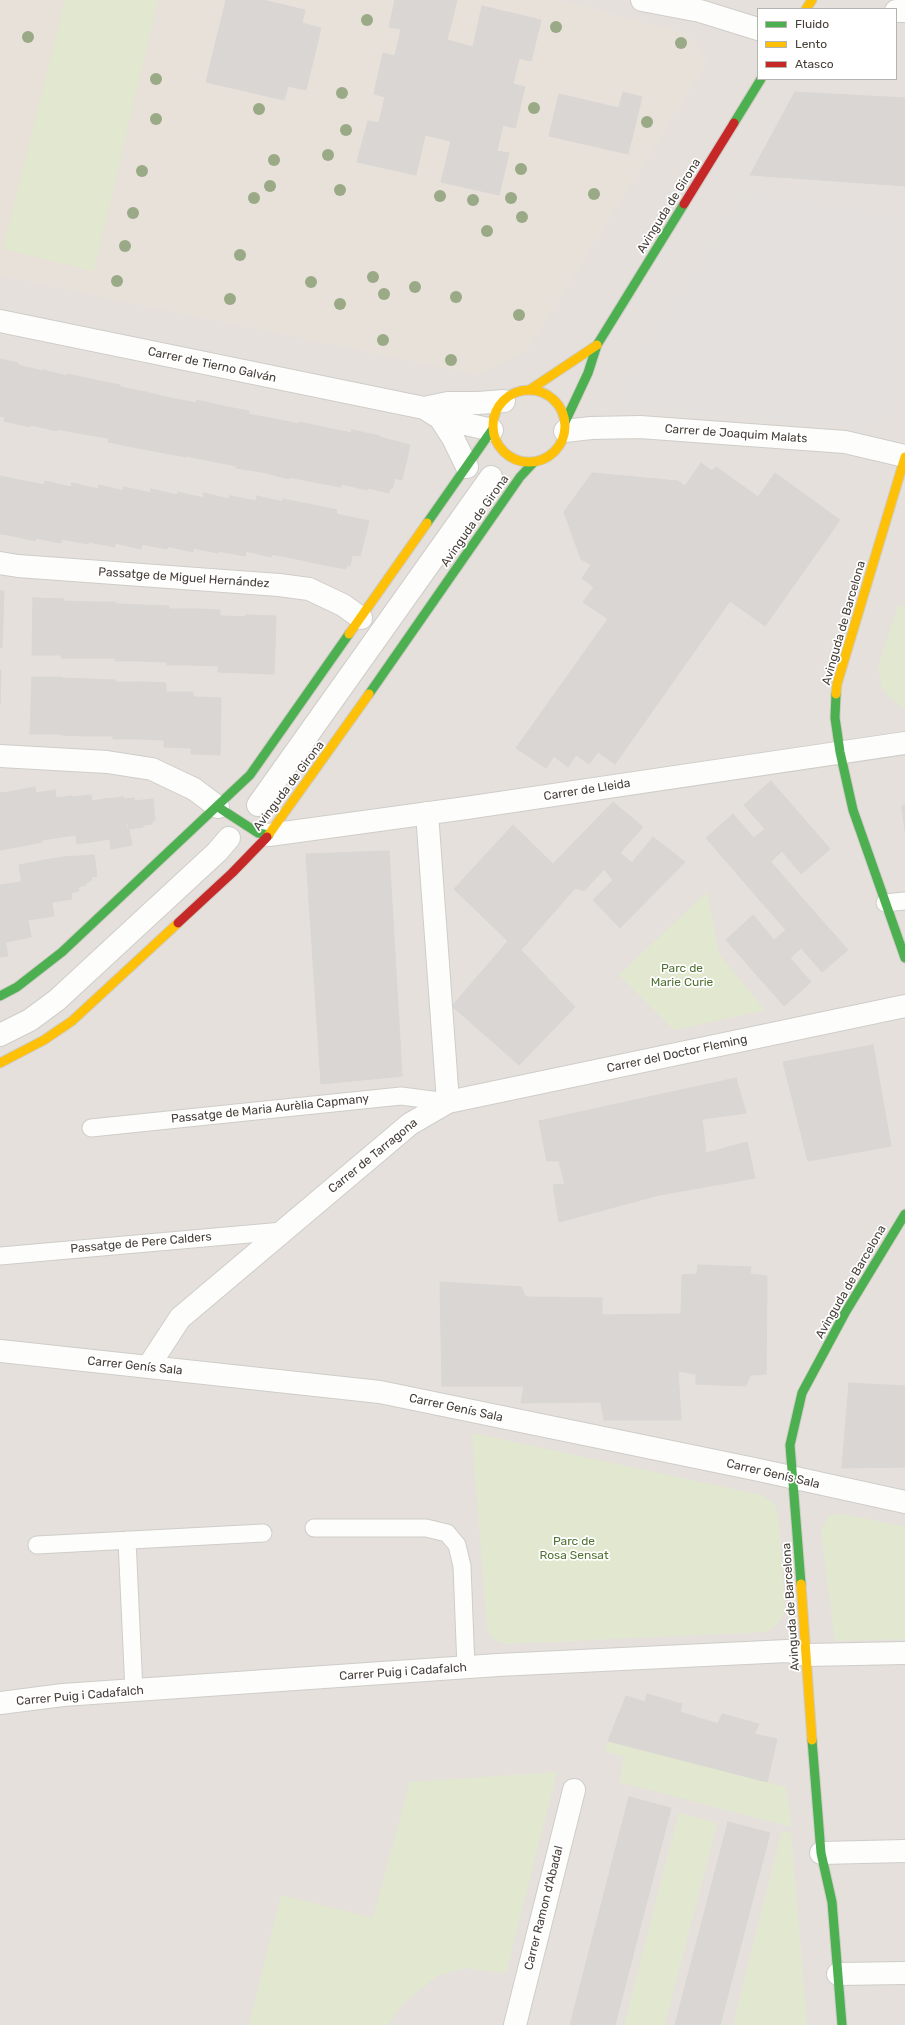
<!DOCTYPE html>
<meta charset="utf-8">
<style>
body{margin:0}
#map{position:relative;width:905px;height:2025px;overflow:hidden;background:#f1efed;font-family:Rubik,sans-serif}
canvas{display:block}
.legend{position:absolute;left:757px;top:8px;width:140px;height:72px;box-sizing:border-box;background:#fff;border:1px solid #b5b3b0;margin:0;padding:5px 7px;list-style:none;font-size:12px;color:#474039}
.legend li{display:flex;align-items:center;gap:8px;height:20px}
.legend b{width:20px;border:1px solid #b5b3b0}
</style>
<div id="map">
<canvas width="905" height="2025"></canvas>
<ul class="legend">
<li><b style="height:5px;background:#4caf50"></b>Fluido</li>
<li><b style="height:5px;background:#ffc107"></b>Lento</li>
<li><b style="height:5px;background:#c62828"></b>Atasco</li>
</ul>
</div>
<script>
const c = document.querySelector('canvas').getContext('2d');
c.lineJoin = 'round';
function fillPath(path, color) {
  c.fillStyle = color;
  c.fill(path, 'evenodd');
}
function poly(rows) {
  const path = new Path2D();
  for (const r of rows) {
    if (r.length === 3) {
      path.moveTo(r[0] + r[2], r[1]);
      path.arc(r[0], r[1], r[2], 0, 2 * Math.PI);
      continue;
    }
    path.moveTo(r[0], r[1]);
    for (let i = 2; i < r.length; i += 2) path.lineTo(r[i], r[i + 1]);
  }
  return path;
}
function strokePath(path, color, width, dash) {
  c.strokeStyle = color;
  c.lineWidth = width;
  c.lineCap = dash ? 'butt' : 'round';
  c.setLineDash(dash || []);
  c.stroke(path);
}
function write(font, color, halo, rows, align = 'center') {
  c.font = font + ' Rubik,sans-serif';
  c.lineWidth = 3.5;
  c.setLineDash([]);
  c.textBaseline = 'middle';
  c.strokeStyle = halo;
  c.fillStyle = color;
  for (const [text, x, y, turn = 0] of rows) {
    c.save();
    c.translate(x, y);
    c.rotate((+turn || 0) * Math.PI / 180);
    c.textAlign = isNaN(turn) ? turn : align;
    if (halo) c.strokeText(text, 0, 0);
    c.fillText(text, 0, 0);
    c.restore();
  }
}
fillPath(poly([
 [0,0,905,0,905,2025,0,2025],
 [758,9,896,9,896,79,758,79]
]), '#e5e0db');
fillPath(poly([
 [0,0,561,0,688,34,708,61,528,349,478,375,0,276]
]), '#e7e1d9');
fillPath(poly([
 [65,0,158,0,94,271,3,249],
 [898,606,905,606,905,710,885,693,881,684,878,666],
 [707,892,719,954,765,1010,674,1030,619,975],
 [472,1433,761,1495,775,1504,779,1520,785,1611,779,1623,767,1632,505,1644,493,1639,487,1629],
 [843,1514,905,1527,905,1639,835,1641,821,1531,829,1515],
 [608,1741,786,1787,792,1827,619,1782,624,1757,605,1751],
 [557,1772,506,1973,465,1968,437,1976,403,2004,388,2025,249,2025,281,1895,373,1918,410,1782],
 [679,1813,717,1823,665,2025,624,2025],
 [782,1831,791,1832,807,2025,733,2025]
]), '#e2e8d0');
fillPath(poly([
 [745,194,905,221,905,378,880,423,867,428,626,406,625,388]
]), '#e3e0de');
const building = poly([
 [226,0,263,0,305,10,302,23,321,28,306,90,288,86,284,100,206,82,226,0],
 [395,0,457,0,447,40,473,47,482,6,541,20,531,61,519,58,513,84,525,87,515,128,503,125,497,151,509,153,499,195,441,182,451,141,425,135,416,175,357,162,368,121,379,123,385,97,374,94,383,53,395,56,401,29,389,27,395,0],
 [623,92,642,97,628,154,549,136,559,94,619,108,623,92],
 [795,92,905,98,905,186,750,175,795,92],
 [0,359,18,363,5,417,0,416,0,359],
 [18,365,42,371,30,427,4,421,18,365],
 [43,370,67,376,57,431,31,425,43,370],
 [68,374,94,380,83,434,57,429,68,374],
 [94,380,120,385,109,438,83,434,94,380],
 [120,387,145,392,133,447,108,442,120,387],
 [145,392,170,398,159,452,133,447,145,392],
 [170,398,196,403,186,457,159,452,170,398],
 [197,400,222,406,211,461,186,456,197,400],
 [222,406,249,411,237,466,211,461,222,406],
 [248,414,274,419,262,472,236,468,248,414],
 [274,419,300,424,289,479,262,472,274,419],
 [300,422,326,428,314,482,289,477,300,422],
 [326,428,352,433,341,487,314,482,326,428],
 [352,430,380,436,367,490,341,484,352,430],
 [379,437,410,445,402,480,395,478,392,489,390,488,389,493,368,488,379,437],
 [701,463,712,471,716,467,758,497,775,473,840,520,765,626,730,601,615,764,598,752,589,764,576,755,568,767,554,756,546,768,516,748,608,619,583,602,594,587,582,578,591,565,581,559,564,512,592,473,678,481,685,486,701,463],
 [0,476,19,480,9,535,0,534,0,476],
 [19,480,45,485,35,541,9,535,19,480],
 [45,481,71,487,61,543,35,538,45,481],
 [72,483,98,489,88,544,62,539,72,483],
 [99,485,124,491,115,543,115,547,89,542,99,485],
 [124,487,151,493,141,549,115,543,124,487],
 [151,489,177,495,167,549,141,544,151,489],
 [178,492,203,498,193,552,167,546,178,492],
 [204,493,229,499,218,553,193,548,204,493],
 [230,496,256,501,245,556,218,551,230,496],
 [257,496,283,502,271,557,246,551,257,496],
 [283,499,308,504,297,559,271,554,283,499],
 [308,504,337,510,325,565,297,559,308,504],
 [336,514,369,521,360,556,352,555,350,566,347,565,346,569,325,565,336,514],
 [0,591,4,591,2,648,0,648,0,591],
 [33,598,64,599,61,655,32,655,33,598],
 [63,601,89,602,87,658,61,658,63,601],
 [89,602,116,602,115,658,87,658,89,602],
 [116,604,142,605,140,661,115,661,116,604],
 [142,605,169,606,167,662,140,661,142,605],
 [169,609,193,609,191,665,167,665,169,609],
 [193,609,220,610,218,666,191,665,193,609],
 [246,615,276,616,274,674,245,673,246,615],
 [220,616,246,617,245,673,218,672,220,616],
 [0,670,1,670,0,705,0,670],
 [32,677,62,677,61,734,30,734,32,677],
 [62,678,86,679,85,736,61,735,62,678],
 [86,679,115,680,113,736,85,736,86,679],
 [115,682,141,682,139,739,113,739,115,682],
 [141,682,166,683,165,740,139,739,141,682],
 [166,692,193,692,191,748,164,747,166,692],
 [193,697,221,698,220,755,191,754,193,697],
 [771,781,830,849,801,874,782,851,771,862,789,883,764,905,706,838,733,814,754,838,765,829,744,805,771,781],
 [35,787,42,842,17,847,9,792,35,787],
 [55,790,61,837,42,840,36,793,55,790],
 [9,792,17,847,0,850,0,793,9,792],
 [91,795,97,841,77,844,71,797,91,795],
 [71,796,75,835,61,837,56,798,71,796],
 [123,797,132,845,111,849,105,799,123,797],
 [134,798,134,801,153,799,155,821,152,821,152,824,143,825,143,827,127,829,124,799,134,798],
 [105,799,110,839,97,841,92,801,105,799],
 [613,802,643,827,620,853,632,863,653,837,685,862,620,928,593,900,613,880,604,869,584,891,575,888,521,950,575,1007,519,1065,452,1006,508,941,454,889,513,825,553,864,613,802],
 [905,805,905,831,902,806,905,805],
 [389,851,402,1076,321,1084,306,854,389,851],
 [94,855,97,876,92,877,91,881,86,883,86,885,78,887,79,891,70,893,64,857,94,855],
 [64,857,72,899,52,902,45,860,64,857],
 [45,860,54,916,28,920,19,865,45,860],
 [21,882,31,937,6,942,0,912,0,885,21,882],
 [789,883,848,950,822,972,801,948,790,958,811,982,784,1006,726,940,753,915,774,940,786,930,764,905,789,883],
 [0,912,8,956,0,957,0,912],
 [873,1045,891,1146,808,1161,783,1062,873,1045],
 [736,1078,746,1113,702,1119,706,1153,747,1142,755,1178,659,1195,559,1222,553,1185,565,1184,559,1161,547,1161,539,1121,736,1078],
 [698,1265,751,1267,750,1274,767,1276,766,1374,750,1375,746,1386,696,1384,696,1374,678,1371,681,1420,604,1420,601,1402,521,1403,524,1386,442,1386,440,1282,521,1287,526,1297,602,1298,602,1315,681,1314,682,1275,697,1274,698,1265],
 [849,1383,905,1386,905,1467,842,1468,849,1383],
 [647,1694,682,1704,680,1712,718,1724,722,1714,759,1724,754,1734,777,1739,767,1782,608,1741,626,1696,645,1702,647,1694],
 [629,1797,671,1808,615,2025,570,2025,629,1797],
 [728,1822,770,1833,720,2025,675,2025,728,1822]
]);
fillPath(building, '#d9d6d4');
strokePath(building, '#d9d6d3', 1);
const lane = poly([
 [885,903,905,901],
 [91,1128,401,1096,448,1102],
 [0,1256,283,1231],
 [314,1528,426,1528,447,1533,457,1545,462,1566,466,1668],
 [127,1540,134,1691],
 [37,1545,263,1533]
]);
const street = poly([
 [642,0,700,11,758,29],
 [896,11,905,11],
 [0,321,424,408,440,418,492,430],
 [424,408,448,403,478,403,504,401],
 [440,418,453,438,467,467],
 [565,431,591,428,640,427,845,442,905,456],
 [0,563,18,566,279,585,309,589,343,605,361,618],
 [0,756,107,762,152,769,194,789,218,807],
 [258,805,491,477],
 [427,813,448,1102],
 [269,835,466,808,905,743],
 [0,1035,30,1020,57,1000,217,852,229,838],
 [0,1351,380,1392,759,1470,905,1502],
 [148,1367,180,1318,410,1124,448,1102,905,1006],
 [0,1703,63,1695,498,1665,787,1651,807,1655,905,1653],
 [821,1853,905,1851],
 [838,1974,905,1973],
 [515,2025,574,1790]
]);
const fast = poly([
 [734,123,761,79],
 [565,422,588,373,597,345,684,204],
 [427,523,492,430],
 [369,694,520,477,534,462],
 [836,694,835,718,840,752,853,810,905,958],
 [218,807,258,833,269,835],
 [0,996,17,987,62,952,250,775,349,634],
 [801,1584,790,1445,802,1393,845,1313,905,1214],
 [812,1740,821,1853,832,1902,842,2025]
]);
const slow = poly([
 [806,9,812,0],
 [531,389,597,345],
 [529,426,36],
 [349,634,427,523],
 [836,694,837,684,905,457],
 [267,837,369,694],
 [0,1063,44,1040,72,1021,178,923],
 [801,1584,812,1740]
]);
const jam = poly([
 [684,204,734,123],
 [178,923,232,873,267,837]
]);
strokePath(lane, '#cfcdca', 19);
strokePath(street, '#cfcdca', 24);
strokePath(fast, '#cfcbc5', 11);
strokePath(slow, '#cfcbc5', 11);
strokePath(jam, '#cfcbc5', 11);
strokePath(lane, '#fdfdfc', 17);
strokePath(street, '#fdfdfc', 22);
strokePath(fast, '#4caf50', 9);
strokePath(slow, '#ffc107', 9);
strokePath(jam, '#c62828', 9);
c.fillStyle = '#9aaa87';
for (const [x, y] of [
 [367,20],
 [556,27],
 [28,37],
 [681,43],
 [156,79],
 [342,93],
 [534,108],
 [259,109],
 [156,119],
 [647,122],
 [346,130],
 [328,155],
 [274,160],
 [521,169],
 [142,171],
 [270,186],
 [340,190],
 [594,194],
 [440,196],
 [254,198],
 [511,198],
 [473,200],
 [133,213],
 [522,217],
 [487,231],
 [125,246],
 [240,255],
 [373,277],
 [117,281],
 [311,282],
 [415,287],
 [384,294],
 [456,297],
 [230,299],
 [340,304],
 [519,315],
 [383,340],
 [451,360]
]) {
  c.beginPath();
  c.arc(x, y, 6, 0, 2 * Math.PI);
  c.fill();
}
write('12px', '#474039', '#fff', [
 ["Avinguda de Girona",669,206,-58],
 ["Carrer de Tierno Galván",212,365,12],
 ["Carrer de Joaquim Malats",736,434,4],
 ["Avinguda de Girona",475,521,-55],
 ["Passatge de Miguel Hernández",184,578,4],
 ["Avinguda de Barcelona",844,623,-74],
 ["Avinguda de Girona",289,786,-53],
 ["Carrer de Lleida",587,790,-9],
 ["Carrer del Doctor Fleming",677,1054,-12],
 ["Passatge de Maria Aurèlia Capmany",270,1109,-6],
 ["Carrer de Tarragona",373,1156,-39],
 ["Passatge de Pere Calders",141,1243,-5],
 ["Avinguda de Barcelona",851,1282,-60],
 ["Carrer Genís Sala",135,1366,6],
 ["Carrer Genís Sala",456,1408,12],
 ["Carrer Genís Sala",773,1474,13],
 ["Avinguda de Barcelona",791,1607,-94],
 ["Carrer Puig i Cadafalch",403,1672,-4],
 ["Carrer Puig i Cadafalch",80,1696,-5],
 ["Carrer Ramon d'Abadal",544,1908,-76]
]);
write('12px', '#527233', '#fff', [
 ["Parc de",682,969],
 ["Marie Curie",682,983],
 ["Parc de",574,1542],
 ["Rosa Sensat",574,1556]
]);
</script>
